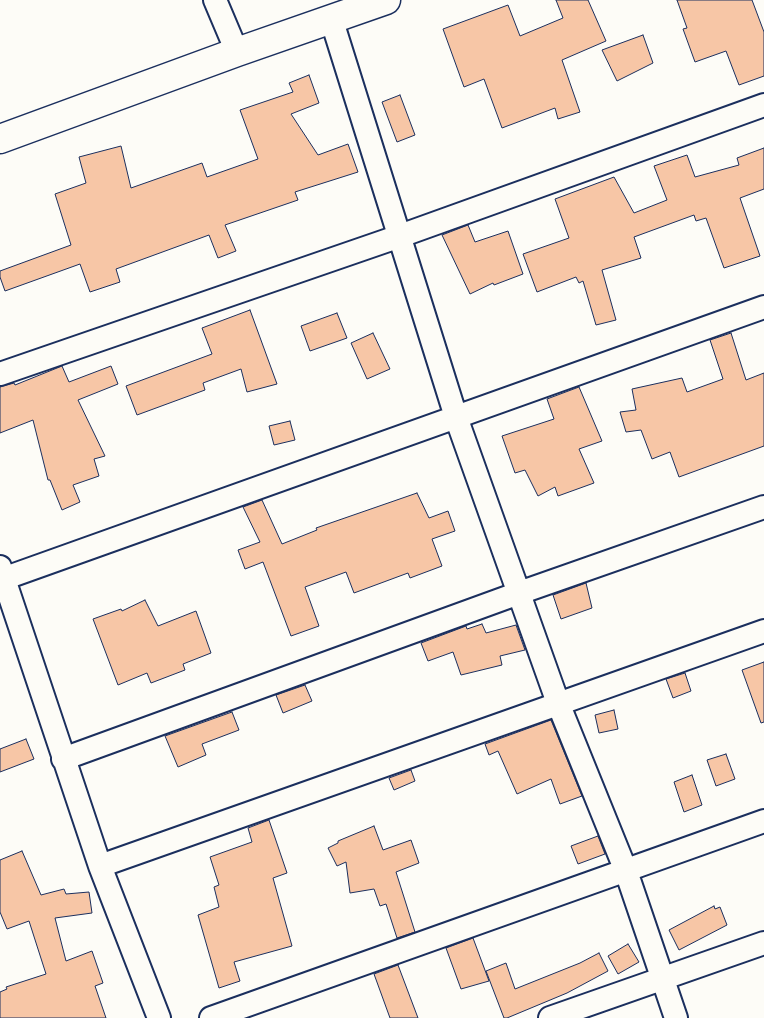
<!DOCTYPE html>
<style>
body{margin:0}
canvas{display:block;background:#fdfcf7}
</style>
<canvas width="764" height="1018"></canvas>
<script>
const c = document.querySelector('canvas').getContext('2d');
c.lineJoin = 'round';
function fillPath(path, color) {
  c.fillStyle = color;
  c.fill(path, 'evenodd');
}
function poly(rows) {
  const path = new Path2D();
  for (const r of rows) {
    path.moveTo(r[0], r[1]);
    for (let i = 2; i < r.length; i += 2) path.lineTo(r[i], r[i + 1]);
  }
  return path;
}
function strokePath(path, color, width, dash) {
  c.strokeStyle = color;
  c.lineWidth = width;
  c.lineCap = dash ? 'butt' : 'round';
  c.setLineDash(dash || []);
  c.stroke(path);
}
const building = poly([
 [556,0,588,0,606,41,562,60,580,112,558,119,555,108,502,128,484,79,464,87,443,29,508,5,520,36,563,18,556,0],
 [677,0,752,0,764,32,764,76,739,85,726,51,695,62,683,29,687,28,677,0],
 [643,35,653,63,617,81,602,50,643,35],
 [309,75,319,103,291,114,318,155,348,144,358,172,295,192,298,200,225,225,236,251,218,258,209,235,116,269,120,282,90,292,80,264,5,291,0,277,0,271,71,245,55,194,86,183,79,157,121,146,131,188,202,163,207,177,258,159,240,110,293,92,289,83,309,75],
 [400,95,415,135,397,142,382,102,400,95],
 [764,148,764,189,740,198,760,256,724,268,706,218,696,221,694,215,634,237,641,258,602,270,616,320,596,325,583,281,579,283,576,277,537,292,523,254,569,238,555,199,614,177,634,213,667,200,654,166,687,155,695,177,739,165,737,158,764,148],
 [468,225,475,242,508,231,523,274,494,285,493,283,470,294,442,235,468,225],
 [250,310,277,384,247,392,241,369,203,383,205,390,137,415,126,386,212,354,202,328,250,310],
 [337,313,347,338,310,351,301,326,337,313],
 [373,333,390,369,367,379,351,343,373,333],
 [731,333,746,380,764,373,764,446,679,477,670,452,652,459,641,430,626,432,620,412,636,410,632,389,682,378,687,392,723,379,710,340,731,333],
 [62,366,69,382,111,366,118,384,78,400,105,456,94,459,99,476,73,485,80,502,62,510,50,480,48,480,33,420,0,433,0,387,14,383,15,385,62,366],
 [579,387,602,441,579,449,594,483,558,496,555,487,538,496,525,470,515,473,502,436,554,419,547,399,579,387],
 [290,421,295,440,274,445,269,426,290,421],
 [417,493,429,518,448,511,455,531,432,539,442,566,410,578,408,573,354,593,346,572,305,587,319,626,291,636,263,562,245,569,238,550,260,542,243,507,262,500,282,544,317,530,316,528,417,493],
 [586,583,592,608,561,619,553,595,586,583],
 [145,600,158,626,196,611,211,653,183,664,185,670,151,683,147,673,118,685,93,619,121,609,122,611,145,600],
 [482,624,486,633,516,625,525,650,500,656,502,665,461,675,453,652,428,661,421,643,466,626,467,629,482,624],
 [764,662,764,722,761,723,742,670,764,662],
 [685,673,691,691,673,698,666,679,685,673],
 [305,685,312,701,283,713,276,695,305,685],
 [614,710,618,729,599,733,595,715,614,710],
 [232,712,239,730,202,744,206,755,178,767,165,736,232,712],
 [551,720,582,796,560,804,551,779,517,794,498,751,489,755,485,744,551,720],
 [26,739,34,759,0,772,0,749,26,739],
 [726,754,735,779,716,786,707,760,726,754],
 [411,770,415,781,394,790,389,778,411,770],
 [692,775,702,805,684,812,674,782,692,775],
 [269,820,287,873,273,878,292,946,234,962,240,981,219,988,198,915,219,907,214,887,219,885,210,857,252,842,248,828,269,820],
 [374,826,383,850,411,840,419,863,396,872,415,932,397,938,386,904,380,906,374,889,350,893,346,862,337,866,328,848,338,843,338,841,374,826],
 [598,836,605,854,578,864,571,846,598,836],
 [22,851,41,895,64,889,66,894,89,892,92,913,55,918,66,961,92,951,103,983,95,986,106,1018,0,1018,0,992,7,989,6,987,46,974,29,921,7,929,0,912,0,860,22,851],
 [714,906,715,909,720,907,727,925,679,950,669,930,714,906],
 [473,938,489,981,461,989,446,948,473,938],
 [628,944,639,962,618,974,608,956,628,944],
 [599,953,608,971,567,993,507,1018,504,1018,486,971,506,963,515,989,580,963,599,953],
 [398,965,418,1018,390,1018,374,974,398,965]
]);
fillPath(building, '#f7c6a6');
strokePath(building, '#1b2f5e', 1);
const street = poly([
 [215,0,237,52],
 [331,18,456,417,558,703,626,871,676,1018],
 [0,374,400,236,764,105],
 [0,567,100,866,159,1018],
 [0,580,764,307],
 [63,759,519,593,764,507],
 [100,866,764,631],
 [211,1018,764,821],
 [550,1018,764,943]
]);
const secondary = poly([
 [0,139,237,52,386,0]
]);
strokePath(street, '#1b2f5e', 26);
strokePath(secondary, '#1b2f5e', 31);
strokePath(street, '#fdfcf7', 22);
strokePath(secondary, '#fdfcf7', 28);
</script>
